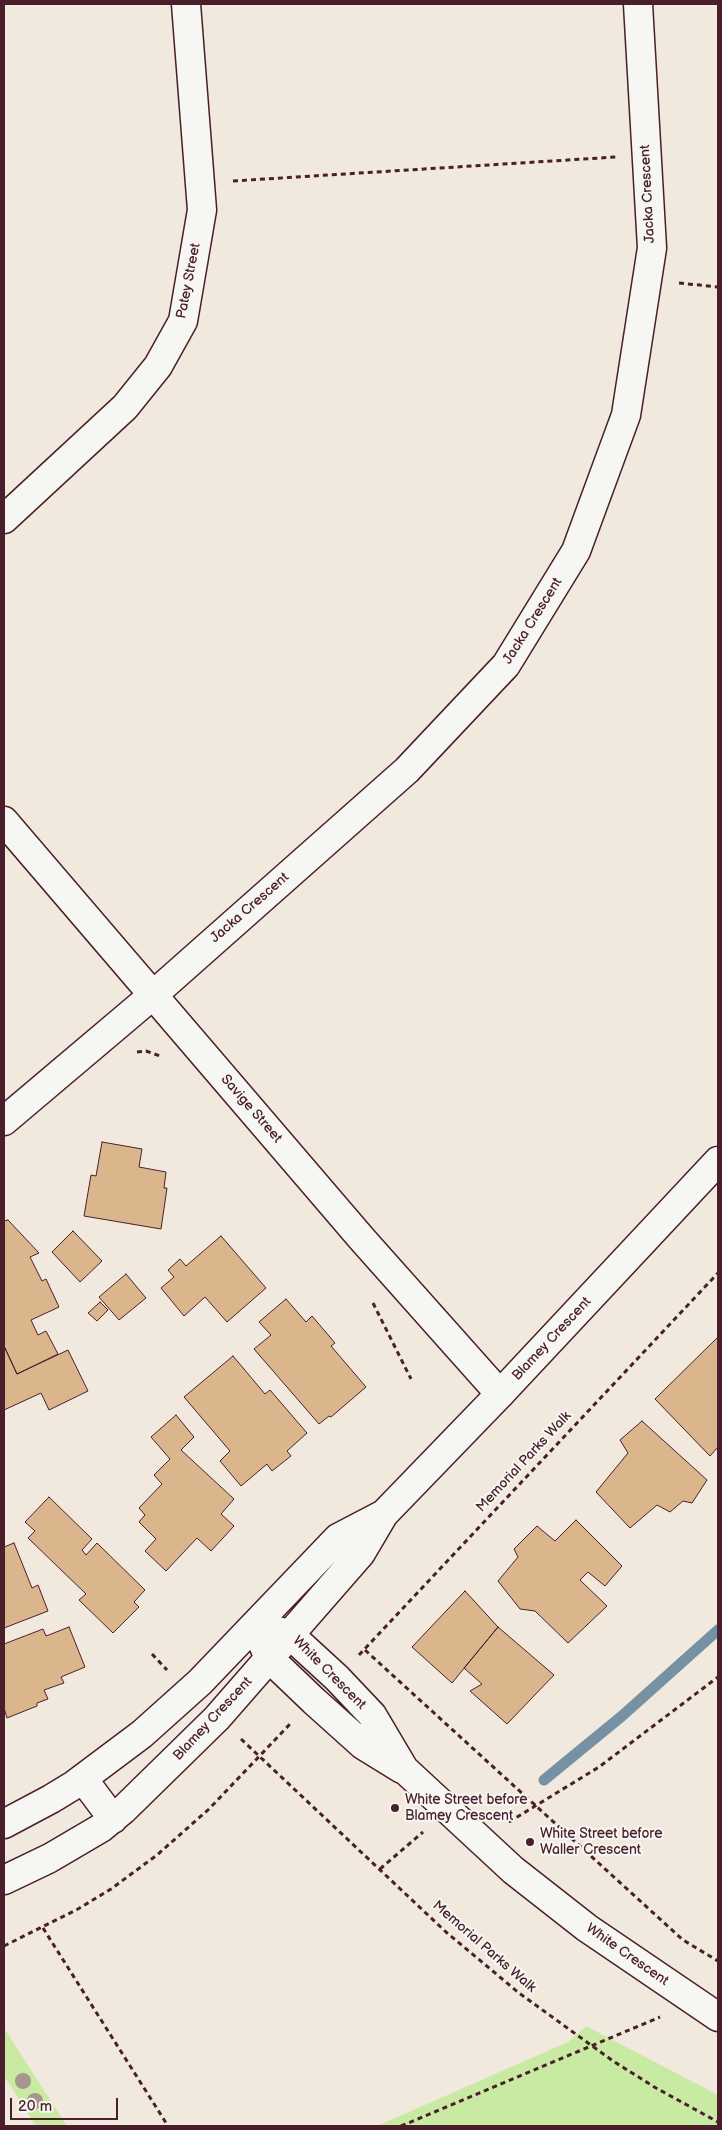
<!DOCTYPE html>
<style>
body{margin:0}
#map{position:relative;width:722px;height:2130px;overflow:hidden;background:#f1e9de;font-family:"Balsamiq Sans",sans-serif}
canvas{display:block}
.frame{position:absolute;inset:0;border:5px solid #4a1f2b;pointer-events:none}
.scale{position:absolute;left:10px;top:2098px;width:108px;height:22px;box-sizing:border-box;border:2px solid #4a1f2b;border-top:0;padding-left:6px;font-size:15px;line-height:18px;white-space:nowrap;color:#4a1f2b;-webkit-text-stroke:4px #f6f6f2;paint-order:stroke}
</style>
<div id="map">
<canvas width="722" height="2130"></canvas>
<div class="frame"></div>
<div class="scale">20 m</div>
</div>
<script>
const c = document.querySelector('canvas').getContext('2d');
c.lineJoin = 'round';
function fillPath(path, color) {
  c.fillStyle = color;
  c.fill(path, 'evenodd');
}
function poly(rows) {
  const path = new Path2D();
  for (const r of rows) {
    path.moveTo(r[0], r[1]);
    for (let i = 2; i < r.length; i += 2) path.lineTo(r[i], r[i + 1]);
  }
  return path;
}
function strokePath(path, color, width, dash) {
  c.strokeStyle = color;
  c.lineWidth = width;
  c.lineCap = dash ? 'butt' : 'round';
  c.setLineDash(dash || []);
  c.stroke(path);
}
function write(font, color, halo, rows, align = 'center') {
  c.font = font + ' "Balsamiq Sans",sans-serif';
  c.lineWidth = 4;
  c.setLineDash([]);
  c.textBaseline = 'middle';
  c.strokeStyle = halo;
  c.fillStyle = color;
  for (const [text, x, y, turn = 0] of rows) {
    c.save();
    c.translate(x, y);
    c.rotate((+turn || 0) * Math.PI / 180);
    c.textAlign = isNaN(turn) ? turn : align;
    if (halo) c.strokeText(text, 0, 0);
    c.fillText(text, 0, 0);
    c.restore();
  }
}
fillPath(poly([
 [586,2026,718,2095,718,2126,377,2126,568,2042],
 [4,2028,67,2126,36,2126,4,2076]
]), '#c8eaa3');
strokePath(poly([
 [544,1780,622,1716,718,1630]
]), '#7591a3', 11);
const building = poly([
 [102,1142,142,1149,139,1167,166,1172,164,1188,167,1188,161,1229,84,1216,91,1175,96,1176,102,1142],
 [8,1220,39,1253,30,1257,42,1281,46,1279,59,1307,31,1320,38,1335,46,1331,58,1354,17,1374,4,1346,4,1221,8,1220],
 [73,1231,102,1261,80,1282,52,1252,73,1231],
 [221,1236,266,1288,227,1322,205,1297,184,1316,161,1288,174,1277,168,1270,180,1259,186,1266,221,1236],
 [126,1274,146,1298,119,1320,99,1297,126,1274],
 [286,1299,306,1322,312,1316,335,1343,331,1346,366,1387,331,1417,329,1416,319,1424,254,1349,271,1335,259,1322,286,1299],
 [100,1302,108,1310,97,1321,88,1313,100,1302],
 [718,1337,718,1447,710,1456,655,1399,718,1337],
 [4,1346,17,1374,68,1350,88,1391,49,1410,41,1393,4,1410,4,1346],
 [233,1356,265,1394,270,1390,307,1433,287,1451,291,1456,272,1471,267,1464,241,1486,220,1461,230,1451,184,1397,233,1356],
 [176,1415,194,1437,181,1450,234,1499,221,1514,234,1526,211,1551,197,1538,166,1571,145,1551,156,1539,139,1522,145,1515,139,1508,162,1484,154,1475,170,1459,151,1437,176,1415],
 [642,1421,707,1480,692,1503,683,1501,670,1512,657,1505,630,1528,596,1492,628,1453,620,1440,642,1421],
 [49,1497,92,1539,82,1550,86,1555,97,1543,145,1590,134,1602,139,1607,113,1633,79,1600,86,1594,28,1538,35,1531,25,1522,49,1497],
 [576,1520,622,1566,605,1586,588,1572,580,1580,607,1606,568,1643,535,1611,520,1609,498,1581,518,1557,514,1549,537,1526,555,1541,576,1520],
 [14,1543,32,1588,38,1585,48,1611,4,1628,4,1547,14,1543],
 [465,1591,498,1627,452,1683,412,1647,465,1591],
 [69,1627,85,1667,61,1677,64,1683,44,1690,48,1699,37,1703,37,1706,7,1718,4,1708,4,1644,43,1629,46,1636,69,1627],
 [498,1627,554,1675,507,1724,470,1691,482,1684,464,1668,498,1627]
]);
fillPath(building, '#dbb68d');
strokePath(building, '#4a1f2b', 1);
const street = poly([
 [4,519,125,407,158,366,183,321,202,210,186,4],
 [4,821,362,1239,500,1394],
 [4,1121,153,995,407,770,506,665,576,551,626,415,652,248,638,4]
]);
const secondary = poly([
 [255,1625,289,1634,337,1678,372,1715,404,1769,513,1870,587,1928,718,2017],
 [262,1642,269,1658,314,1701,363,1745,402,1769],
 [83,1779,113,1819],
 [4,1824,51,1799,74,1785,142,1734,200,1682,338,1538,384,1514],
 [4,1880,50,1858,101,1828,123,1810,169,1765,217,1718,361,1553,384,1514,500,1394,718,1161]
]);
strokePath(street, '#4a1f2b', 31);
strokePath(secondary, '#4a1f2b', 31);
strokePath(poly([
 [233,181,616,157],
 [679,283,718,287],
 [137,1052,146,1051,160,1056],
 [373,1303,411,1379],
 [365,1650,683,1940,718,1961],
 [152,1654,167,1670],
 [359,1655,718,1273],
 [241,1739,446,1932,519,1993,613,2061,656,2088,718,2122],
 [509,1822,599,1767,718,1677],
 [380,1869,423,1832],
 [43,1928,168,2126],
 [4,1946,78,1909,111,1889,157,1855,209,1809,291,1723],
 [401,2126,660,2017]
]), '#4a1f2b', 3, [5, 4]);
strokePath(street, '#f6f6f2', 28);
strokePath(secondary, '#f6f6f2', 28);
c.fillStyle = '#a7968c';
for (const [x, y] of [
 [23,2081],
 [35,2101]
]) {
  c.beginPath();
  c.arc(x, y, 8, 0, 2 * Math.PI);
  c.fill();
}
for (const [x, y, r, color] of [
 [395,1808,5,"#4a1f2b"],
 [530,1842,5,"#4a1f2b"]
]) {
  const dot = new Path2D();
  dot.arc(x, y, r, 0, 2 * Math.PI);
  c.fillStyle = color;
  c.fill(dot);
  strokePath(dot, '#f6f6f2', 2);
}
write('14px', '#4a1f2b', '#f6f6f2', [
 ["Jacka Crescent",648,194,-93],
 ["Patey Street",189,281,-79],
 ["Jacka Crescent",533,621,-58],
 ["Jacka Crescent",250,908,-41],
 ["Savige Street",251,1109,49],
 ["Blamey Crescent",552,1339,-47],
 ["Memorial Parks Walk",524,1462,-47],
 ["White Crescent",329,1673,45],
 ["Blamey Crescent",213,1719,-47],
 ["Memorial Parks Walk",484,1947,41],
 ["White Crescent",627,1955,35]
]);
write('14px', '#4a1f2b', '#f6f6f2', [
 ["White Street before",405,1800],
 ["Blamey Crescent",405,1816],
 ["White Street before",540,1834],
 ["Waller Crescent",540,1850]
], 'left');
</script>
